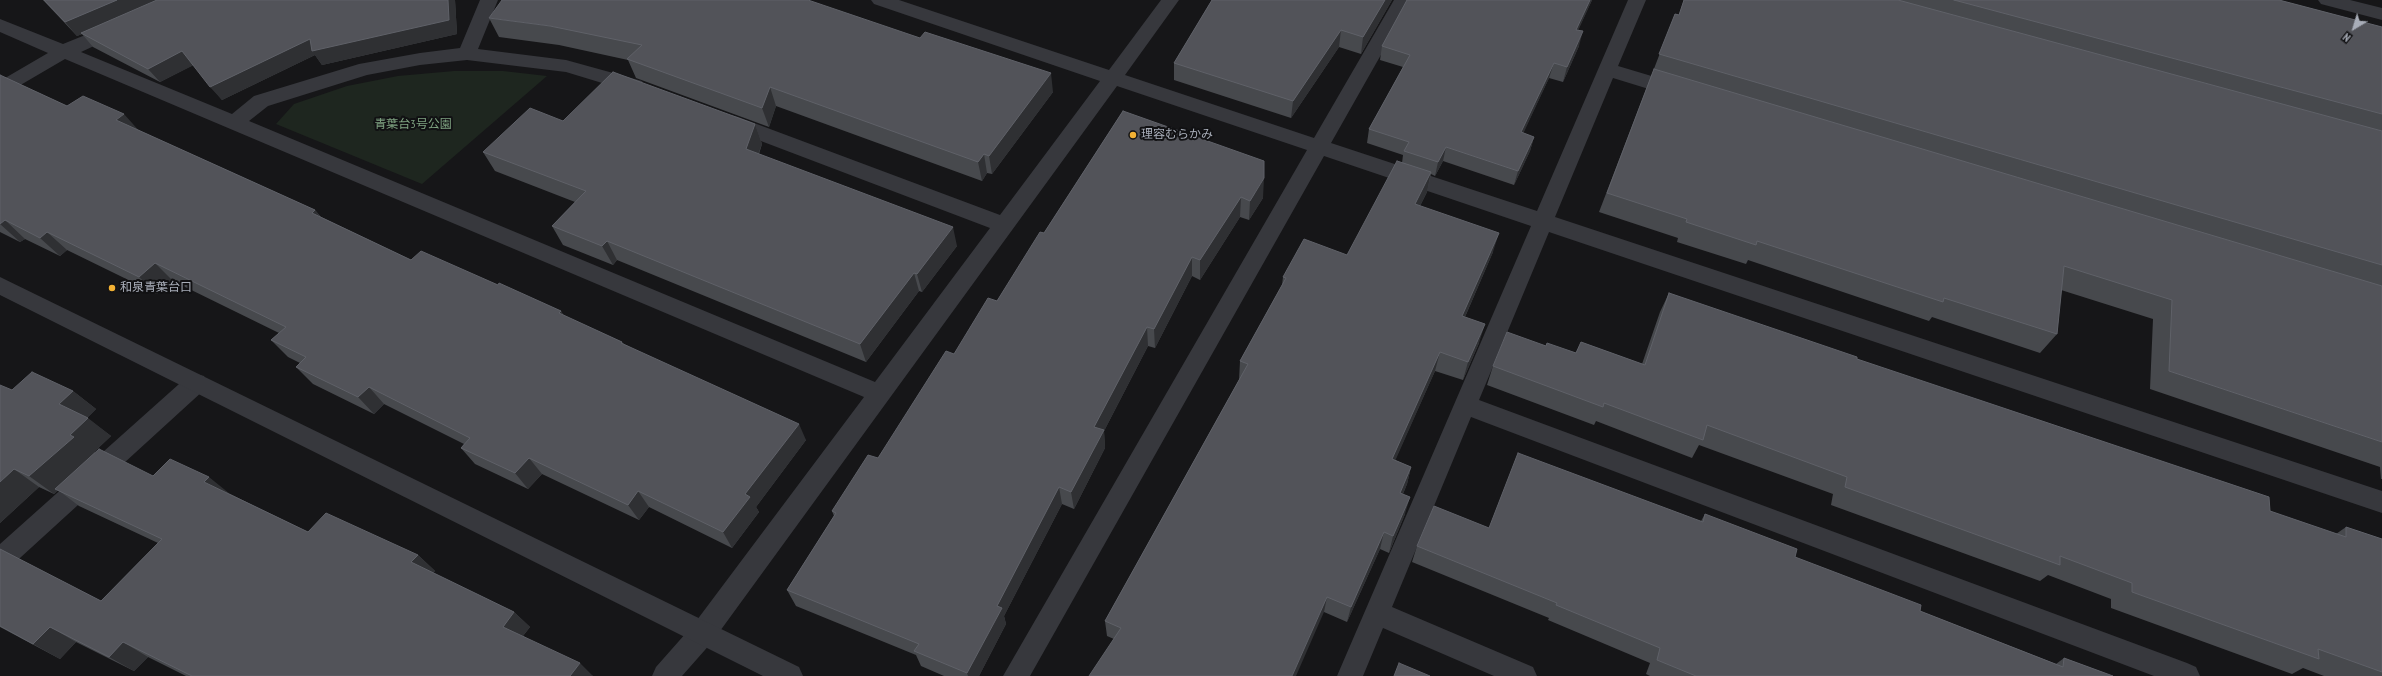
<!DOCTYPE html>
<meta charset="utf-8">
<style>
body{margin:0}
#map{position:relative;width:2382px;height:676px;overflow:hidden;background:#161618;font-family:"PT Sans Narrow",sans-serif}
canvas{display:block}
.north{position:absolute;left:2334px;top:8px;width:40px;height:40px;-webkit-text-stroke:3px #111113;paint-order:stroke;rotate:218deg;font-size:11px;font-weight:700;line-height:16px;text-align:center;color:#a8adb8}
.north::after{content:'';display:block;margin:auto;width:14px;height:18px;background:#a8adb8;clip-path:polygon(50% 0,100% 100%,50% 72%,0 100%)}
</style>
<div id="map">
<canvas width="2382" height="676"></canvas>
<div class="north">N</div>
</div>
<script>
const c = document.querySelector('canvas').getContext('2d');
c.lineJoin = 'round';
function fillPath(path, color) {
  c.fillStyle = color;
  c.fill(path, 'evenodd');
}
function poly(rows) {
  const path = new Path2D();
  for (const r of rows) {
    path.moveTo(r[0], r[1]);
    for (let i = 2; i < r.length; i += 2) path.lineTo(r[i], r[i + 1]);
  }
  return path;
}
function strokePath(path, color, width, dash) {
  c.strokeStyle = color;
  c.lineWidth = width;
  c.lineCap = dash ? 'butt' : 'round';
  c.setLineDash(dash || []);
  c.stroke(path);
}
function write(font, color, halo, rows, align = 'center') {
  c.font = font + ' "PT Sans Narrow","Noto Sans JP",sans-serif';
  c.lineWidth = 4;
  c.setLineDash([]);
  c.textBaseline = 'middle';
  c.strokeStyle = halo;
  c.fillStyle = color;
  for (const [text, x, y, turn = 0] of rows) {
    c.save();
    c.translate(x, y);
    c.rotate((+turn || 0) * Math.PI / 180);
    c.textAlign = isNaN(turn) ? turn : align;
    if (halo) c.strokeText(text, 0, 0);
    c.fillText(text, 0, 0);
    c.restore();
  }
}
fillPath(poly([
 [454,71,503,71,547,76,422,184,276,124,294,104,347,86,398,76]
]), '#1e261f');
fillPath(poly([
 [480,0,498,0,478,49,566,60,642,81,644,86,642,91,635,93,566,72,467,60,420,65,367,75,268,106,249,121,875,382,990,228,724,127,721,122,724,117,731,115,738,117,1000,215,1100,81,874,4,871,0,899,0,1109,70,1161,0,1179,0,1125,75,1314,138,1394,0,1412,0,1331,143,1537,211,1628,0,1646,0,1618,66,1685,86,1687,91,1685,96,1678,98,1613,78,1555,217,2382,491,2382,513,1549,232,1479,400,2187,663,2196,667,2200,676,2154,676,1471,417,1392,607,1533,667,1537,676,1494,676,1383,628,1363,676,1337,676,1531,226,1324,156,1030,676,1003,676,1307,150,1117,86,712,642,682,676,652,676,656,667,694,624,864,397,65,59,0,97,0,81,48,53,0,32,0,19,63,44,110,25,116,23,122,25,125,29,122,33,81,52,232,114,254,96,359,64,420,53,460,48,480,0],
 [2318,0,2350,0,2382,8,2382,20,2321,4,2318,0],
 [196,374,204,376,207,383,204,390,9,568,0,571,0,544,188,376,196,374]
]), '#37383d');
fillPath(poly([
 [0,277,799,667,803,676,763,676,0,295,0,277]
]), '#37383d');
fillPath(poly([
 [43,0,455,0,457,34,322,65,315,55,222,100,193,65,160,82,93,47,82,34,77,36],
 [1212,0,1392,0,1361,54,1339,47,1291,118,1174,80,1174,63],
 [1407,0,1592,0,1578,30,1579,46,1563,82,1549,78,1523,133,1534,137,1530,151,1514,185,1443,161,1435,176,1431,174,1427,192,1420,206,1493,252,1465,317,1479,343,1463,380,1435,371,1395,460,1411,467,1407,484,1403,494,1405,514,1389,553,1380,549,1347,622,1324,612,1114,639,1107,636,1105,621,1239,380,1240,361,1282,285,1283,277,1347,255,1402,163,1403,155,1367,143,1369,129,1403,67,1380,60,1382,46],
 [1684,0,2279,0,2382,27,2382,479,2381,479,2380,467,2150,389,2153,319,2061,290,2057,334,2040,353,1932,317,1929,321,1748,260,1746,264,1677,242,1678,238,1599,212,1675,14,1679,15],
 [489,18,1053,92,992,174,987,173,982,181,776,106,769,127,636,78,628,60,559,45,499,37],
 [0,75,67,106,138,130,315,210,321,217,411,260,498,285,561,311,564,316,622,342,624,344,806,440,756,507,759,512,732,548,649,507,639,520,542,474,528,489,475,464,461,448,464,444,384,404,374,414,313,384,296,367,300,363,288,357,271,340,279,333,173,281,157,294,67,250,60,256,25,239,20,242,0,232],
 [1123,111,1263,198,1249,220,1240,217,1200,280,1192,276,1155,348,1148,346,1104,431,1105,448,1074,509,1062,504,1004,616,1006,624,979,676,944,676,921,666,916,655,796,606,787,590,834,516,832,511,878,458,954,354,997,301,1044,233],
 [563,121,755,124,762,144,759,154,957,246,922,292,919,291,866,362,617,260,613,265,563,245,552,226,575,202,495,171,483,152],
 [1669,293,1857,359,2270,511,2336,534,2346,527,2382,539,2382,676,2324,676,2303,668,2292,674,2111,608,2111,599,2048,575,2040,581,1831,505,1833,494,1699,445,1692,458,1596,421,1594,425,1487,385,1493,366,1546,346,1576,353,1581,342,1642,364,1660,312],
 [12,390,73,391,96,409,87,418,111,436,94,452,95,453,153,476,230,494,308,532,418,555,435,571,433,573,514,612,530,627,523,636,593,676,186,676,148,657,134,671,76,642,60,659,0,627,0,549,101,601,158,543,79,506,58,490,54,494,39,487,0,523],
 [1705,514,1795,557,1920,611,2056,664,2064,658,2113,676,1650,676,1646,674,1650,663,1548,620,1549,618,1412,562,1417,546,1489,528,1701,521]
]), '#47494d');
fillPath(poly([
 [117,0,161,0,81,33,82,34,77,36,65,22],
 [448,0,455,0,457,34,322,65,315,55,222,100,210,87,310,39],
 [1385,0,1392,0,1361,54,1363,37],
 [1590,0,1592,0,1572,44,1576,30],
 [1341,30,1339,47,1291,118,1293,101],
 [1583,31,1579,46,1563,82,1567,67],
 [182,51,194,65,160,82,148,69],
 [1554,63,1549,78,1517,147,1521,132],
 [1051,73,1053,92,992,174,989,156],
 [770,87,776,106,769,127,762,108],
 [124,114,141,133,116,120],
 [755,124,762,144,753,168,746,149],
 [1534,137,1530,151,1514,185,1518,171],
 [1446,147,1443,161,1435,176,1438,162],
 [984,154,987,173,982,181,978,162],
 [1431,172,1427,192,1411,224,1415,204],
 [1264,178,1263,198,1249,220,1250,201],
 [1241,197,1240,217,1200,280,1200,260],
 [315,210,330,229,312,213],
 [5,220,25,239,20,242,0,224],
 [953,227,957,246,922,292,917,274],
 [47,232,67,250,60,256,40,238],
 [1499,233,1493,252,1457,335,1462,316],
 [607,241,617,260,613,265,602,246],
 [1192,257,1192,276,1155,348,1154,329],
 [155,263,173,281,157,294,139,277],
 [914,273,919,291,866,362,860,344],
 [561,311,572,328,559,313],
 [1485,324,1479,343,1463,380,1468,362],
 [1147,327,1148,346,1104,431,1105,448,1074,509,1071,492,1094,427],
 [1440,352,1435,371,1388,477,1392,459],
 [369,387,384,404,374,414,358,397],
 [73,391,96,409,82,423,59,404],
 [88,418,111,436,94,452,98,455,55,489,58,490,54,494,29,476,70,435],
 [799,424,806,440,756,507,759,512,732,548,723,532,745,494],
 [529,458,542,474,528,489,515,473],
 [1411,467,1407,484,1396,510,1400,493],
 [14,469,39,487,0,523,0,482],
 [209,477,230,494,225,499,204,482],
 [1059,487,1062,504,1004,616,1006,624,979,676,968,676,967,673,997,606],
 [638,491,649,507,639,520,628,505],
 [1410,497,1405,514,1389,553,1393,536],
 [1384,532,1380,549,1347,622,1351,607],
 [418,555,435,571,429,578,411,562],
 [1327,597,1324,612,1296,676,1292,676],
 [514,612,530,627,518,642,503,627],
 [50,627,76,642,60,659,33,644],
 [123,642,148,657,134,671,109,657],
 [580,663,593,676,570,676]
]), '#2f3033');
const building = poly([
 [44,0,117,0,65,22,44,0],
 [157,0,448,0,449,20,312,51,310,39,210,87,182,51,148,69,81,33,157,0],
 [502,0,808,0,920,38,925,32,1051,73,989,156,984,154,978,162,770,87,762,108,627,59,642,45,550,26,489,18,502,0],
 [1212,0,1385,0,1363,37,1341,30,1293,101,1174,63,1212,0],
 [1407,0,1590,0,1576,30,1583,31,1567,67,1554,63,1521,132,1534,137,1518,171,1446,147,1438,162,1404,151,1409,142,1369,129,1410,55,1382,46,1407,0],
 [1684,0,1898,0,2382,131,2382,265,1659,54,1675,14,1679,15,1684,0],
 [1954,0,2279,0,2382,27,2382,114,1954,0],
 [1654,69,2382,286,2382,442,2169,371,2172,300,2064,266,2057,334,1944,298,1943,302,1757,241,1756,245,1686,222,1687,219,1607,193,1654,69],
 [613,72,755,124,746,149,953,227,917,274,914,273,860,344,607,241,602,246,552,226,586,191,483,152,530,108,563,121,613,72],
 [0,75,67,106,83,96,124,114,116,120,315,210,312,213,411,260,421,251,498,285,499,283,561,311,559,313,622,342,621,343,799,424,745,494,750,497,723,532,638,491,628,505,529,458,515,473,461,448,470,438,369,387,358,397,296,367,306,357,271,340,286,327,155,263,139,277,47,232,40,238,5,220,0,224,0,75],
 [1123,111,1264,161,1264,178,1250,201,1241,197,1200,260,1192,257,1154,329,1147,327,1094,427,1104,430,1071,492,1059,487,997,606,1002,608,967,673,914,651,919,644,787,590,836,513,832,511,868,455,878,458,946,351,954,354,988,298,997,301,1040,232,1044,233,1123,111],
 [1397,161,1431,172,1415,204,1499,233,1462,316,1485,324,1468,362,1440,352,1392,459,1411,467,1400,493,1410,497,1393,536,1384,532,1351,607,1327,597,1292,676,1089,676,1121,628,1105,621,1248,364,1240,361,1286,278,1283,277,1304,239,1347,255,1397,161],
 [1669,293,1857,357,1857,359,2269,497,2270,511,2346,537,2346,527,2382,539,2382,672,2318,649,2319,659,2132,592,2132,583,2060,556,2060,565,1845,487,1847,477,1707,425,1703,440,1604,403,1603,407,1493,366,1507,332,1546,346,1547,343,1576,353,1581,342,1645,365,1669,293],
 [32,372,73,391,59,404,88,418,70,435,74,437,29,476,14,469,0,482,0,385,12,390,32,372],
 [99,449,153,476,170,459,209,477,204,482,308,532,326,513,418,555,411,562,514,612,503,627,580,663,570,676,192,676,123,642,109,657,50,627,33,644,0,626,0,549,101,601,162,539,55,489,99,449],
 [1518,453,1703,522,1705,514,1797,549,1795,557,1921,605,1920,611,2063,667,2064,658,2113,676,1696,676,1657,660,1660,648,1556,605,1557,603,1417,546,1434,506,1489,528,1518,453],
 [1399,663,1430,676,1394,676,1399,663]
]);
fillPath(building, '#525359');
strokePath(building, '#5f6168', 1);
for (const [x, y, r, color] of [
 [1133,135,4,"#f2b134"],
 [112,288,4,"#f2b134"]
]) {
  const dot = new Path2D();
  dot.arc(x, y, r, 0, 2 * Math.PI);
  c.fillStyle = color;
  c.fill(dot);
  strokePath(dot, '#111113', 1.5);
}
write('12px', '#7fa381', '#111113', [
 ["青葉台3号公園",413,125]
]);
write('12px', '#a8adb8', '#111113', [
 ["理容むらかみ",1141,135],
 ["和泉青葉台口",120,288]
], 'left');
</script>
